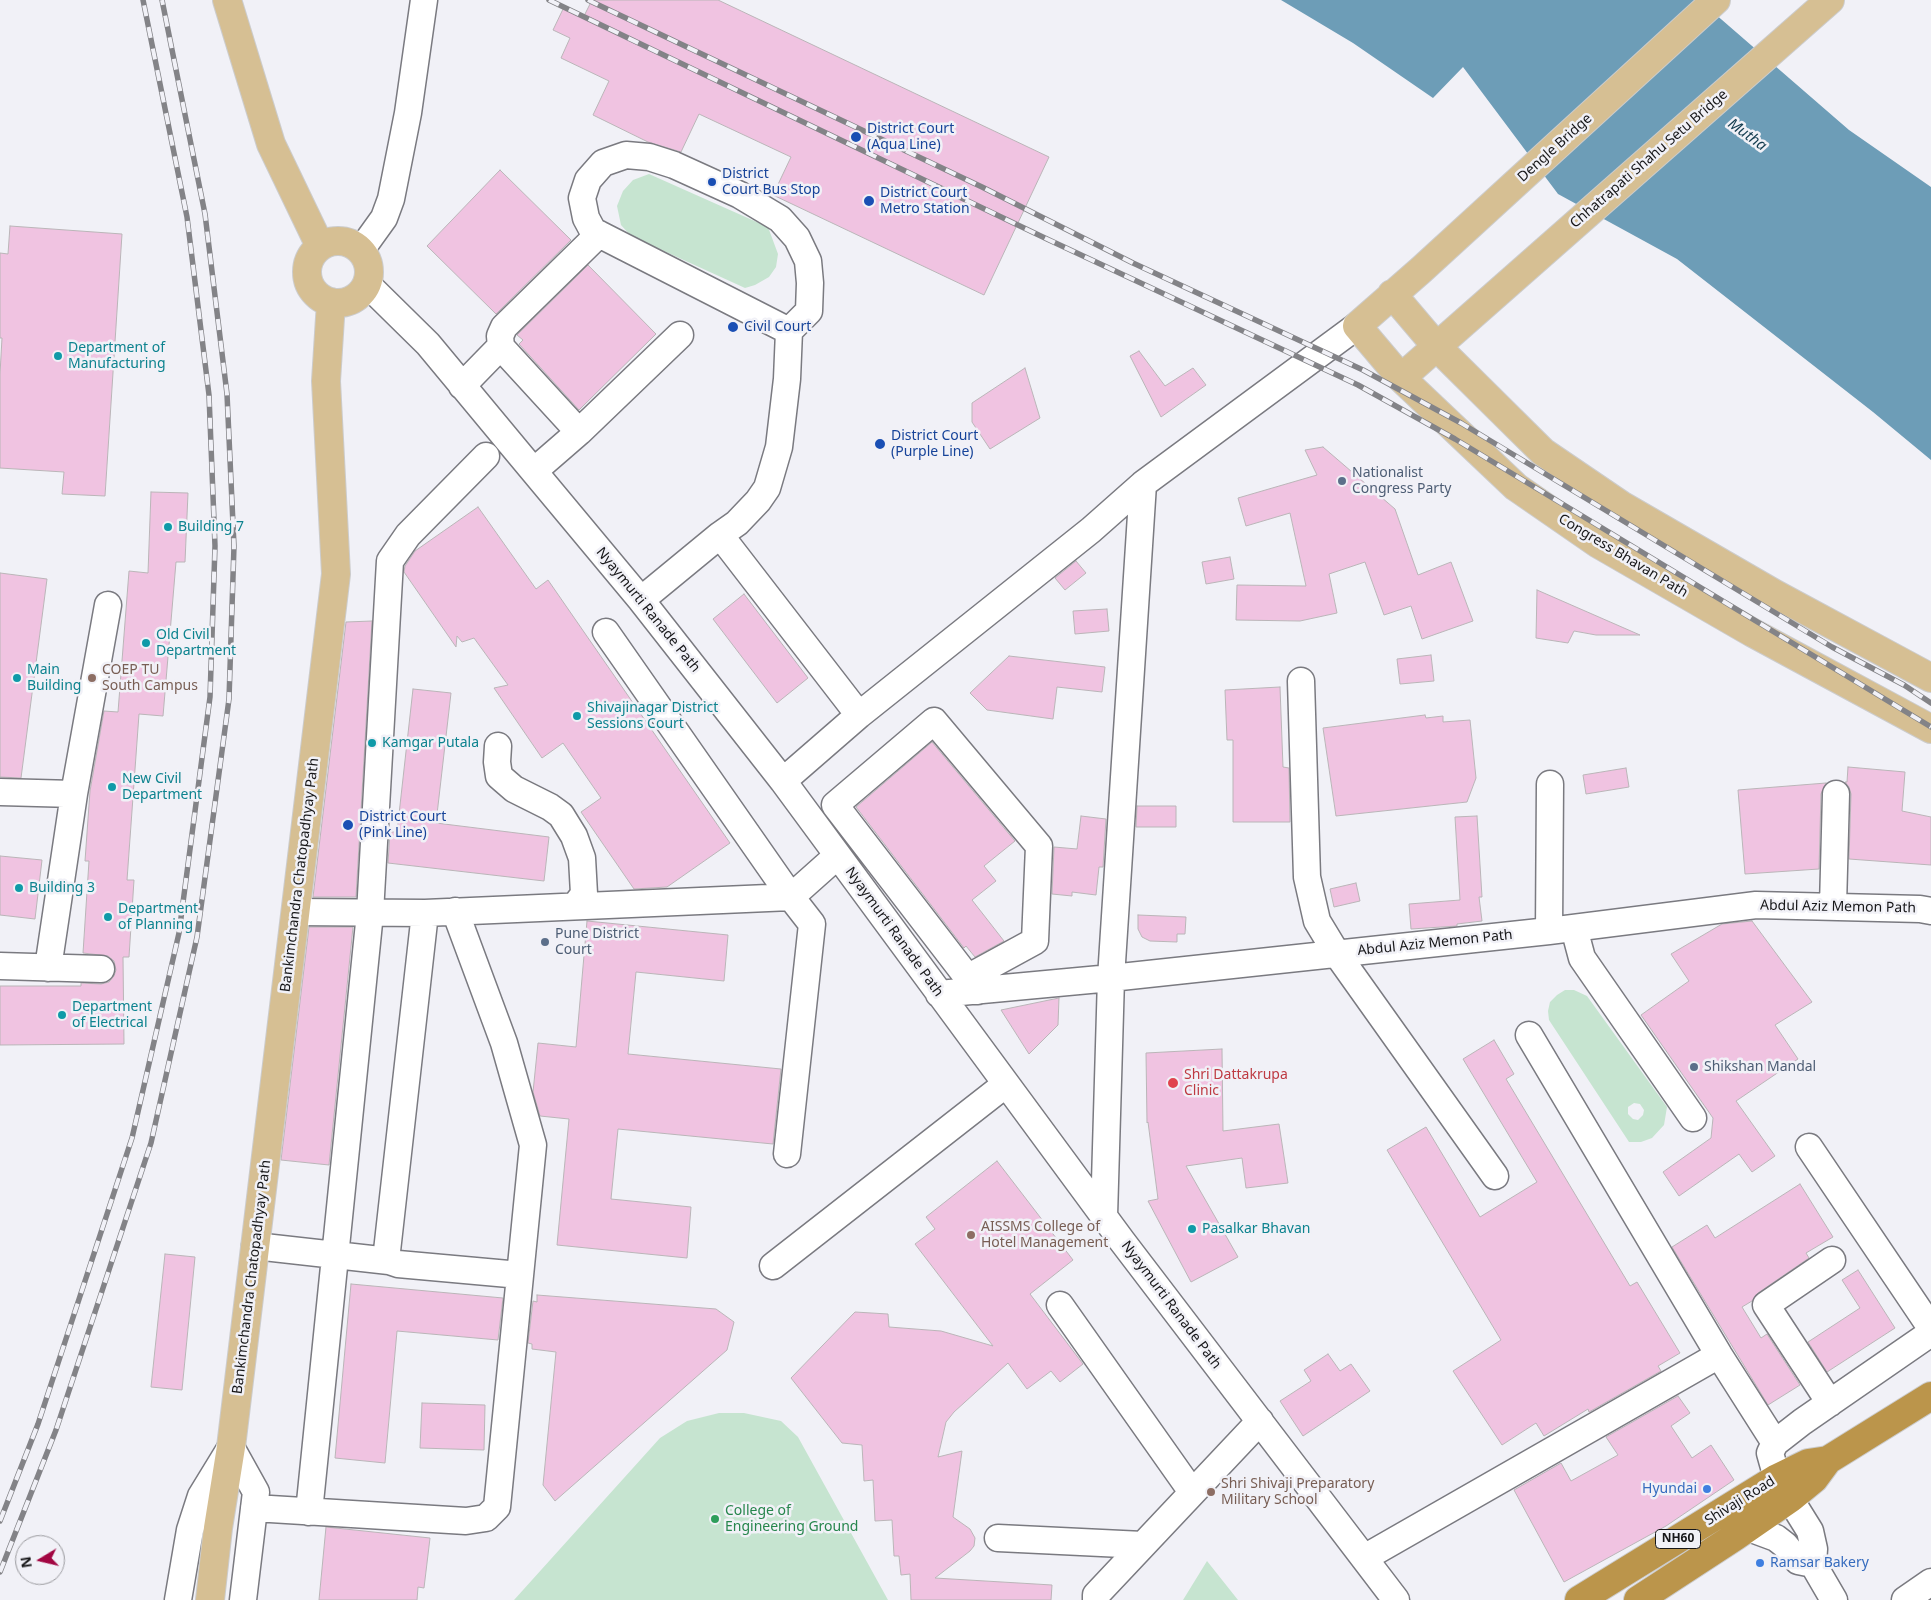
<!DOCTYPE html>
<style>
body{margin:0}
#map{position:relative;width:1931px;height:1600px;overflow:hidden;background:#f1f1f7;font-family:"Noto Sans",sans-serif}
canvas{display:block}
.north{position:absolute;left:15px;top:1535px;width:50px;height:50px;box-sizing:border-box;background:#f1f1f7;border:1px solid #9a9a9e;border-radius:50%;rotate:261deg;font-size:14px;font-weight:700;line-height:20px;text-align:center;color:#171719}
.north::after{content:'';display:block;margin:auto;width:18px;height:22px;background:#a20642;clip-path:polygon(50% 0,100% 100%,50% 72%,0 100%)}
</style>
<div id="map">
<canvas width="1931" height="1600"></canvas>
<div class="north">N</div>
</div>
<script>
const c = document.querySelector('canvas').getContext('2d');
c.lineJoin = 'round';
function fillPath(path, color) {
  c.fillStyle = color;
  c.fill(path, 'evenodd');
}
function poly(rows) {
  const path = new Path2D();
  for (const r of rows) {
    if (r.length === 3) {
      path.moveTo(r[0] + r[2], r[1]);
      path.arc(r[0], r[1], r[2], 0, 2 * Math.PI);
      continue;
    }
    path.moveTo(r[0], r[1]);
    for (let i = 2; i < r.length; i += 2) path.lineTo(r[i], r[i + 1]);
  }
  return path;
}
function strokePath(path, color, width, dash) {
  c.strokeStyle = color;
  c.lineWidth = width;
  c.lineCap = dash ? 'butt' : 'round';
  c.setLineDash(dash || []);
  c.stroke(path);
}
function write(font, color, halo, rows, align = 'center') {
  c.font = font + ' "Noto Sans",sans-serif';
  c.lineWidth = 5;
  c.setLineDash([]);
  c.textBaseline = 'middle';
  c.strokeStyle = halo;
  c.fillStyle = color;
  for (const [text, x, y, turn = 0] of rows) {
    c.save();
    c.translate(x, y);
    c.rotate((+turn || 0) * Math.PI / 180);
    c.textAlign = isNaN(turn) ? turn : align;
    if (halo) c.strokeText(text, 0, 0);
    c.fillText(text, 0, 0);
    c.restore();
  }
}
fillPath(poly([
 [649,174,768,227,778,254,776,267,769,277,755,285,745,288,631,236,621,225,617,206,623,191,633,180],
 [1565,990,1574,990,1587,996,1667,1107,1664,1125,1652,1138,1641,1142,1629,1142,1549,1020,1548,1011,1550,1002,1557,995],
 [1634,1103,1640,1104,1644,1110,1643,1115,1638,1120,1633,1119,1628,1114,1628,1107],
 [719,1413,744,1413,781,1421,798,1437,888,1600,514,1600,660,1438,687,1421],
 [1207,1561,1238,1600,1183,1600]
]), '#c6e4d0');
fillPath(poly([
 [1281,0,1699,0,1849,130,1931,187,1931,460,1873,412,1677,259,1558,194,1463,67,1433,98,1353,43]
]), '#6d9db7');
const building = poly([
 [592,0,718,0,1049,157,984,295,773,195,791,157,699,114,681,152,648,142,593,115,609,81,561,58,570,38,553,30,564,7,584,16,592,0],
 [500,170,571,240,496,314,427,246,500,170],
 [10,226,122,234,105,496,62,494,64,472,0,468,0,374,2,338,0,338,0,253,8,254,10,226],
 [588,265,656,334,579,410,519,344,523,340,517,335,588,265],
 [1139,351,1165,386,1193,368,1206,385,1161,417,1130,356,1139,351],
 [1025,368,1040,418,990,449,972,422,972,403,1025,368],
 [1323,447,1395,509,1418,575,1451,562,1473,621,1422,639,1411,606,1384,615,1365,562,1329,574,1337,613,1300,621,1236,620,1237,585,1306,586,1290,513,1246,526,1238,498,1317,475,1305,450,1323,447],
 [151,492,188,493,185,562,176,562,163,716,139,714,127,880,134,880,129,957,123,957,124,1044,0,1045,0,986,81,986,81,983,101,984,109,982,114,976,116,970,114,961,108,956,83,953,89,861,85,861,90,791,104,711,118,712,129,571,148,573,151,492],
 [478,507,536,589,548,580,730,843,667,887,634,889,581,812,601,798,563,743,542,758,494,688,508,685,474,638,462,642,457,636,456,647,404,572,405,566,415,551,478,507],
 [1230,557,1234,579,1206,584,1202,562,1230,557],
 [1076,561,1086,573,1065,590,1055,578,1076,561],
 [0,573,47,579,21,778,0,777,0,573],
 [1537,590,1640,635,1596,635,1574,631,1568,643,1536,638,1537,590],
 [744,594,808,678,777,703,713,619,744,594],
 [1107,609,1109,631,1075,634,1073,611,1107,609],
 [372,621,356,897,313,897,346,622,372,621],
 [1431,655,1434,681,1400,684,1397,659,1431,655],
 [1009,656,1105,667,1102,692,1057,687,1053,719,987,710,970,693,1009,656],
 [1280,687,1283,767,1289,768,1290,822,1233,822,1233,740,1227,740,1225,690,1280,687],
 [413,689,451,693,436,823,549,837,544,881,388,863,390,832,397,832,413,689],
 [1425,715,1426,718,1443,716,1443,722,1470,720,1476,778,1467,802,1336,816,1323,728,1425,715],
 [932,742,1015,841,984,866,996,881,972,900,1004,941,975,957,966,946,964,948,856,807,932,742],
 [1848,767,1905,772,1902,811,1931,817,1931,865,1849,859,1851,794,1849,787,1845,782,1847,782,1848,767],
 [1626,768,1629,787,1586,794,1583,775,1626,768],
 [1826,783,1821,794,1819,869,1745,874,1738,790,1826,783],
 [1137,806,1176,806,1176,827,1136,827,1137,806],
 [1081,816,1106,819,1103,867,1099,867,1096,895,1072,892,1072,896,1052,894,1054,847,1077,849,1081,816],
 [1477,816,1482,897,1479,897,1482,921,1457,924,1457,926,1411,929,1409,904,1460,900,1455,817,1477,816],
 [0,856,42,860,35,919,0,915,0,856],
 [1356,883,1360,901,1334,907,1330,889,1356,883],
 [1138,915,1186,917,1185,934,1177,934,1177,942,1150,941,1142,937,1138,929,1138,915],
 [587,921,728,935,724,981,636,972,628,1054,781,1069,773,1144,618,1129,611,1199,691,1207,687,1258,557,1245,569,1119,540,1116,533,1092,538,1043,576,1047,587,921],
 [1752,921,1812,1002,1775,1025,1798,1059,1736,1101,1775,1156,1752,1172,1739,1154,1679,1196,1663,1172,1711,1138,1713,1118,1641,1015,1689,981,1671,954,1722,924,1752,921],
 [309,927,353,927,329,1165,281,1160,309,927],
 [1059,998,1058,1025,1029,1054,1001,1010,1059,998],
 [1494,1040,1514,1074,1506,1079,1630,1286,1637,1282,1680,1353,1658,1366,1661,1371,1589,1412,1588,1409,1544,1436,1536,1423,1502,1445,1453,1371,1501,1340,1387,1150,1426,1127,1480,1217,1537,1182,1463,1059,1494,1040],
 [1222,1049,1223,1131,1279,1124,1288,1183,1246,1188,1242,1158,1186,1166,1238,1257,1191,1282,1148,1201,1158,1199,1148,1122,1147,1123,1146,1053,1222,1049],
 [997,1161,1073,1260,1030,1294,1083,1364,1060,1382,1051,1371,1027,1389,1008,1363,954,1412,946,1422,938,1457,962,1451,953,1517,970,1529,975,1538,974,1546,970,1551,935,1578,1052,1585,1051,1600,911,1600,910,1574,901,1575,899,1556,894,1556,892,1520,875,1521,873,1480,864,1481,862,1445,842,1443,791,1378,855,1312,888,1314,889,1327,941,1331,993,1346,915,1244,935,1229,926,1217,997,1161],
 [1800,1184,1833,1237,1806,1253,1809,1258,1758,1293,1752,1301,1742,1307,1761,1338,1767,1334,1800,1385,1768,1405,1672,1247,1707,1225,1715,1238,1800,1184],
 [165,1254,195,1257,182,1390,151,1387,165,1254],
 [1858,1270,1895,1328,1827,1372,1808,1342,1860,1308,1842,1280,1858,1270],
 [351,1284,503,1298,498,1340,397,1331,385,1463,335,1458,351,1284],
 [537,1295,716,1309,734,1322,727,1350,555,1501,543,1485,556,1352,532,1349,532,1344,528,1343,533,1301,537,1302,537,1295],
 [1328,1354,1340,1371,1351,1364,1370,1391,1303,1436,1280,1401,1311,1381,1304,1370,1328,1354],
 [1678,1396,1690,1413,1671,1426,1692,1458,1711,1445,1734,1480,1666,1526,1564,1582,1514,1490,1561,1463,1571,1481,1618,1455,1606,1437,1678,1396],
 [422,1403,485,1405,484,1450,420,1448,422,1403],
 [326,1527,430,1538,424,1588,418,1587,417,1600,319,1600,326,1527]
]);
fillPath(building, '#f0c3e1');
strokePath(building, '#bab5b8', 1);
const minor = poly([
 [361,250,384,218,391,199,408,113,424,0],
 [367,284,428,344,516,450,641,600,783,781,1122,1241,1396,1600],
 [462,386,501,346],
 [579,432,501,347,500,336,504,327,599,234],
 [534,471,579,432,680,335],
 [720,535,859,715],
 [641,600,720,535,737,523,758,501,767,488,779,447,787,379,789,331,809,311,810,283,808,261,797,238,780,219,740,195,674,165,649,157,626,155,603,163,588,180,582,198,586,218,593,231,789,331],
 [606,632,791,897,812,924,787,1154],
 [1301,681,1307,877,1317,921,1337,954,1495,1176],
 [498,746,497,762,499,776,514,789,550,807,561,815,574,836,582,858,584,894,575,906],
 [783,781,859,715,1091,530,1143,484,1357,326],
 [0,792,74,794,108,605],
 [1833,906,1836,794],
 [296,912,425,913,791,897,837,856],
 [425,913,387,1251,389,1261,398,1264,520,1275],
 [1574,928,1582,958,1693,1118],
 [1549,931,1550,784],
 [0,966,101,969],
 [48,968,74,794],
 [969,977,1035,941,1039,846,934,721,835,805,978,991],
 [939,994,1111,978,1549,931,1756,905,1920,909,1931,911],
 [1529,1035,1719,1355,1775,1443],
 [1809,1147,1931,1328],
 [1104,1216,1111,978,1143,484],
 [255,1246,389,1261],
 [773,1266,1006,1084],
 [1060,1305,1192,1492],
 [1830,1403,1766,1305,1832,1260],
 [231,1447,256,1492,243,1600],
 [254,1508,466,1521,486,1518,497,1507,533,1145,504,1043,455,911],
 [309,1512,370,913,390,561,408,535,486,456],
 [1749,1528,1776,1538,1785,1545,1798,1561,1813,1564],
 [998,1538,1143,1545],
 [1364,1558,1719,1355],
 [178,1600,190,1530,201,1496,231,1447],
 [1096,1600,1096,1595,1260,1421],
 [1834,1600,1813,1564,1814,1549,1810,1531,1777,1478,1770,1453,1775,1443,1802,1422,1931,1333],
 [1905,1600,1931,1582]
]);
const major = poly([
 [227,0,271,144,320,246],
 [1716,0,1421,270,1357,326,1401,378,1516,487,1597,543,1753,633,1931,729],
 [338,272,31],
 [1392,294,1437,347,1543,452,1621,505,1775,594,1931,678],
 [1401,378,1830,0],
 [210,1600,218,1528,231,1447,336,574,326,381,331,302]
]);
const highway = poly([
 [1579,1600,1777,1478,1808,1463,1828,1460,1931,1396],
 [1638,1600,1736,1536,1791,1498,1814,1479,1828,1460]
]);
strokePath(minor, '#7a7a80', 29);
strokePath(major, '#ccc', 30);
strokePath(highway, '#ccc', 30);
strokePath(minor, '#fff', 26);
strokePath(major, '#d6bf93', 28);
strokePath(highway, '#bb954b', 28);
const rail = poly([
 [549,0,1047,239,1358,385,1455,439,1931,727],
 [588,0,982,187,1133,263,1363,370,1461,423,1832,647,1904,685,1931,703],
 [0,1521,38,1424,132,1138,179,933,210,697,215,546,209,395,187,217,143,0],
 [0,1572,56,1430,151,1143,197,937,229,699,234,546,227,394,205,214,162,0]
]);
strokePath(rail, '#838387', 5.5);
strokePath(rail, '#f1f1f7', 4, [11]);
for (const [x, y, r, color] of [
 [856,137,6,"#1a4fb4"],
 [712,182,5,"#1a4fb4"],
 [869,201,6,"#1a4fb4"],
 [733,327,6,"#1a4fb4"],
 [58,356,5,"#0f9aa8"],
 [880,444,6,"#1a4fb4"],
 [1342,481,5,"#5c6f8a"],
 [168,527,5,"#0f9aa8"],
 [146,643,5,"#0f9aa8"],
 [17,678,5,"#0f9aa8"],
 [92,678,5,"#8d6e63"],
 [577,716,5,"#0f9aa8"],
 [372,743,5,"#0f9aa8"],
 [112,787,5,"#0f9aa8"],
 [348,825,6,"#1a4fb4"],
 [19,888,5,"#0f9aa8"],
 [108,917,5,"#0f9aa8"],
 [545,942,5,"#5c6f8a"],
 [62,1015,5,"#0f9aa8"],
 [1694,1067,5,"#5c6f8a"],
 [1173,1083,6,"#e0444e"],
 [1192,1229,5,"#0f9aa8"],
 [971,1235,5,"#8d6e63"],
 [1707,1489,5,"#3f7fe0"],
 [1211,1492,5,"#8d6e63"],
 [715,1519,5,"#2e9e5b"],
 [1760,1563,5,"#3f7fe0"]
]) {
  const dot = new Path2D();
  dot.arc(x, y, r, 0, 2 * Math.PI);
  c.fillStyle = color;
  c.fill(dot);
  strokePath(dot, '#f1f1f7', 2);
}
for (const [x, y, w] of [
 [1678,1539,45]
]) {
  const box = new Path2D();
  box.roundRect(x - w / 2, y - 9.5, w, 19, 4);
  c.fillStyle = '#f1f1f7';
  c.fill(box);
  strokePath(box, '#171719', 1);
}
write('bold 12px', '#171719', null, [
 ["NH60",1678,1539]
]);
write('14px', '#164399', '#f1f1f7', [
 ["District Court",867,129],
 ["(Aqua Line)",867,145],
 ["District",722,174],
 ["Court Bus Stop",722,190],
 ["District Court",880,193],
 ["Metro Station",880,209],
 ["Civil Court",744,327],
 ["District Court",891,436],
 ["(Purple Line)",891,452],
 ["District Court",359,817],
 ["(Pink Line)",359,833]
], 'left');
write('14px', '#171719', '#f1f1f7', [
 ["Dengle Bridge",1555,148,-42],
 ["Chhatrapati Shahu Setu Bridge",1649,159,-41],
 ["Congress Bhavan Path",1623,556,31],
 ["Nyaymurti Ranade Path",648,610,51],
 ["Bankimchandra Chatopadhyay Path",300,875,-83],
 ["Abdul Aziz Memon Path",1838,907,1],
 ["Nyaymurti Ranade Path",894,932,54],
 ["Abdul Aziz Memon Path",1435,943,-6],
 ["Bankimchandra Chatopadhyay Path",252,1277,-83],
 ["Nyaymurti Ranade Path",1171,1305,53],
 ["Shivaji Road",1740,1501,-32]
]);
write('14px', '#0d838f', '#f1f1f7', [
 ["Department of",68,348],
 ["Manufacturing",68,364],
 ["Building 7",178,527],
 ["Old Civil",156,635],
 ["Department",156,651],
 ["Main",27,670],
 ["Building",27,686],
 ["Shivajinagar District",587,708],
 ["Sessions Court",587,724],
 ["Kamgar Putala",382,743],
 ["New Civil",122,779],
 ["Department",122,795],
 ["Building 3",29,888],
 ["Department",118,909],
 ["of Planning",118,925],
 ["Department",72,1007],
 ["of Electrical",72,1023],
 ["Pasalkar Bhavan",1202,1229]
], 'left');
write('14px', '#4e5e75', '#f1f1f7', [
 ["Nationalist",1352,473],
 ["Congress Party",1352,489],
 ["Pune District",555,934],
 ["Court",555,950],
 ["Shikshan Mandal",1704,1067]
], 'left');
write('14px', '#785e54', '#f1f1f7', [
 ["COEP TU",102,670],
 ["South Campus",102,686],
 ["AISSMS College of",981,1227],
 ["Hotel Management",981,1243],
 ["Shri Shivaji Preparatory",1221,1484],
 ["Military School",1221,1500]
], 'left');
write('14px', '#be3a42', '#f1f1f7', [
 ["Shri Dattakrupa",1184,1075],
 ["Clinic",1184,1091]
], 'left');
write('14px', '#366cbe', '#f1f1f7', [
 ["Hyundai",1697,1489],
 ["Ramsar Bakery",1770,1563,"left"]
], 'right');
write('14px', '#27864d', '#f1f1f7', [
 ["College of",725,1511],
 ["Engineering Ground",725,1527]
], 'left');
write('italic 15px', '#133c4f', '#f1f1f7', [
 ["Mutha",1747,135,36]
]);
</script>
